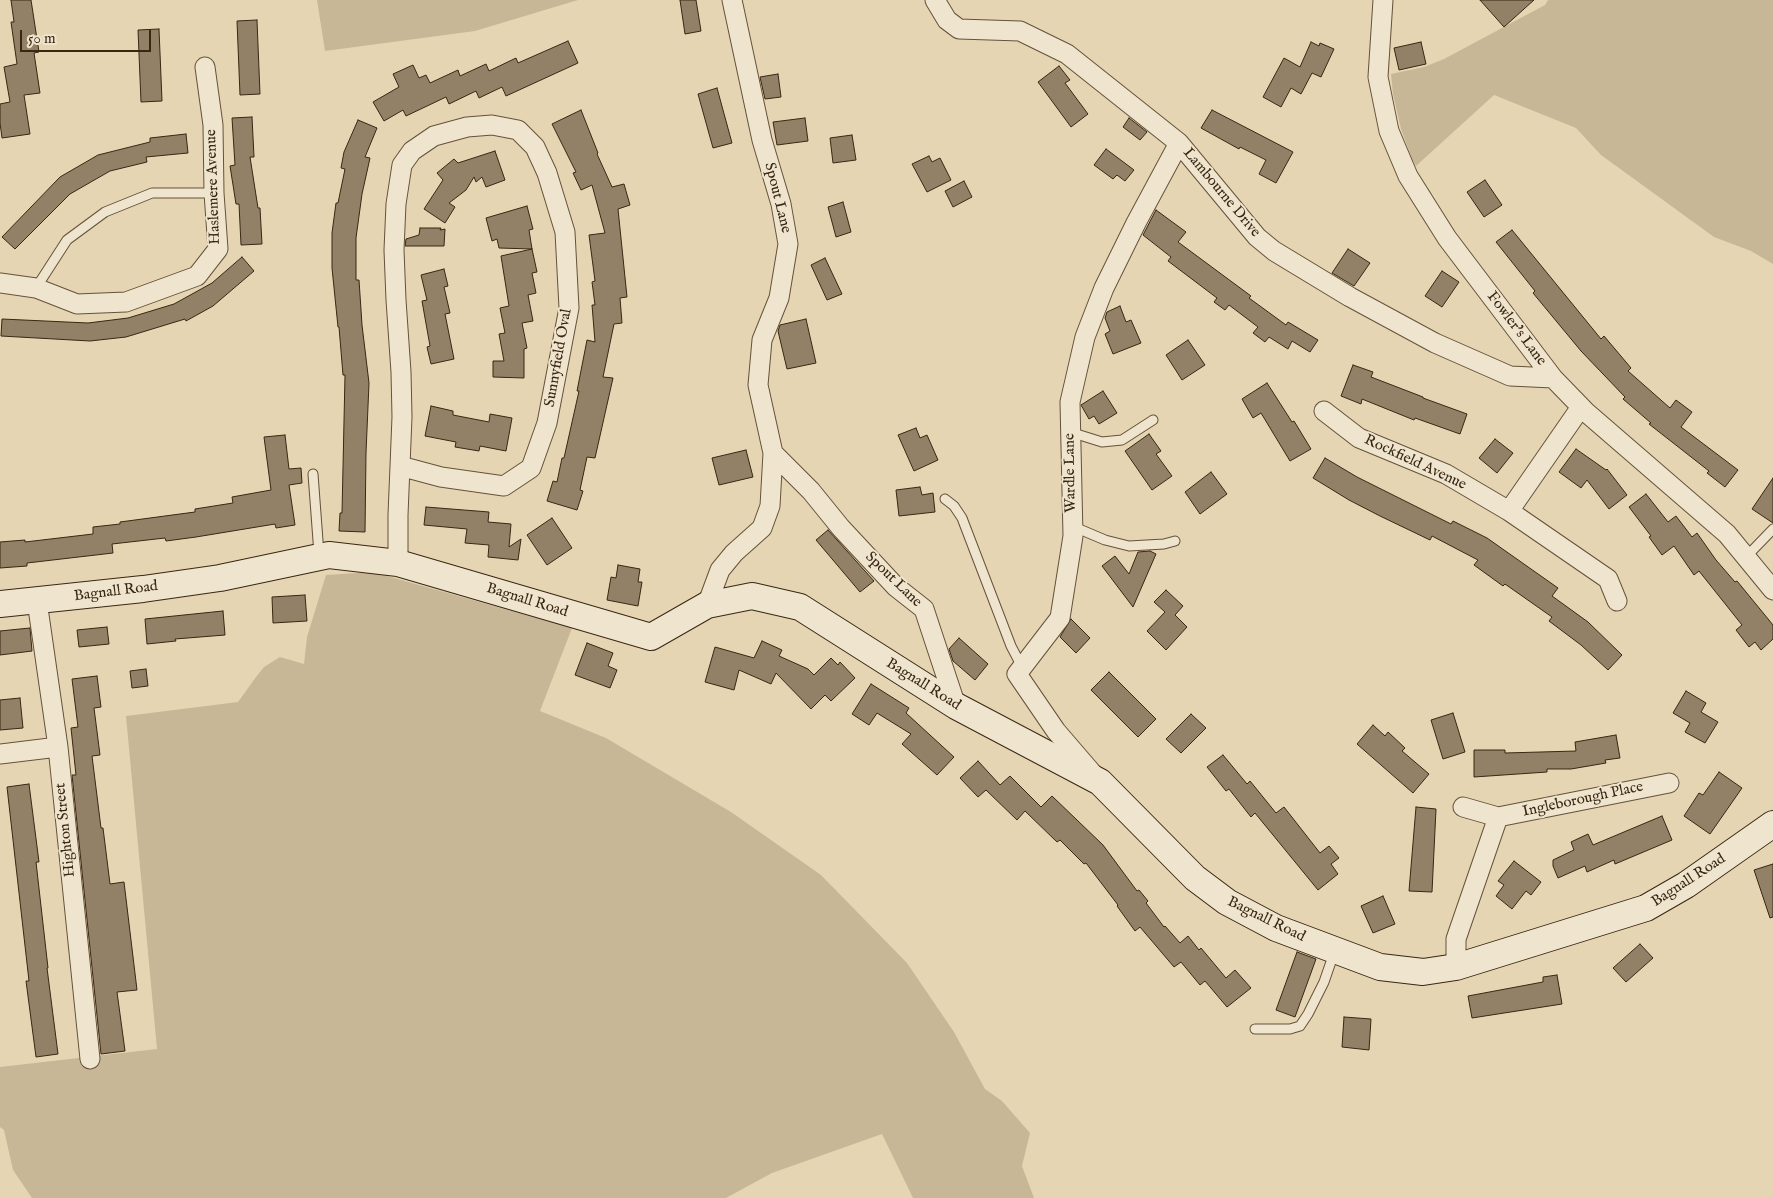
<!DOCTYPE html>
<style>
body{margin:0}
#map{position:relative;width:1773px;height:1198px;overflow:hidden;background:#e6d5b2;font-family:"IM FELL English",serif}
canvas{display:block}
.scale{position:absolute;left:20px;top:30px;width:131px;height:22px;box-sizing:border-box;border:2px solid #382713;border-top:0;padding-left:6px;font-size:15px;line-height:18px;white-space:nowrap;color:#382713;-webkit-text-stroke:4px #efe4cd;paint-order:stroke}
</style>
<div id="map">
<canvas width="1773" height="1198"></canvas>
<div class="scale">50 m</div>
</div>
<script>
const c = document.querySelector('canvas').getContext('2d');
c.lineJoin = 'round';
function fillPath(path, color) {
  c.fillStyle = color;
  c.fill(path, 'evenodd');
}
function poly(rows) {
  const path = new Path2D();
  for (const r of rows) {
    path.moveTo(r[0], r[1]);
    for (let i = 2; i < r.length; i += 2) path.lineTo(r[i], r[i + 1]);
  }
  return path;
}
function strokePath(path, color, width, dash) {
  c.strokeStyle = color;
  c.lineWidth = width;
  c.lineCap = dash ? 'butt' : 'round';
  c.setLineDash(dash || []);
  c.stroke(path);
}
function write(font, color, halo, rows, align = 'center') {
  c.font = font + ' "IM FELL English",serif';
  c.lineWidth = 4;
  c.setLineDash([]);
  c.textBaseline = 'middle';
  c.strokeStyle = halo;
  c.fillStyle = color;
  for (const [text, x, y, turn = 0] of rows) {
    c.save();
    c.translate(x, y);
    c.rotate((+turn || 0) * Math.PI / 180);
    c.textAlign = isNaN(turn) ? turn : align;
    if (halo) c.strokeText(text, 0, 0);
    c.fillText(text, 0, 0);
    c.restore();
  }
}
fillPath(poly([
 [317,0,578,0,475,31,325,51],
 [1548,0,1773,0,1773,264,1751,251,1714,237,1601,155,1576,128,1494,95,1416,166,1412,159,1401,129,1393,94,1391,74,1424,67,1444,59,1545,5],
 [373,572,572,628,540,711,606,738,731,812,821,875,907,963,954,1032,985,1089,1002,1101,1030,1133,1022,1166,1034,1198,913,1198,882,1134,772,1173,726,1198,32,1198,13,1170,4,1130,0,1127,0,1067,157,1049,126,716,238,702,256,677,264,667,280,657,304,664,307,637,326,575]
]), '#c8b797');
const building = poly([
 [11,0,31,0,39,52,34,53,40,93,24,95,30,134,2,138,0,123,0,104,10,102,4,67,17,64,11,22,14,22,11,0],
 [680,0,696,0,701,31,685,34,680,0],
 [1480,0,1534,0,1504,27,1480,0],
 [257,20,260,94,240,95,237,21,257,20],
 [159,29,162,101,141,102,138,30,159,29],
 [568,41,578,63,506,96,502,87,479,98,476,91,449,104,446,97,406,116,403,110,384,121,373,102,399,87,393,74,413,65,419,78,426,75,430,83,458,70,460,76,486,64,489,71,516,58,518,63,568,41],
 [1311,42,1319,46,1320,43,1334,49,1321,77,1312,73,1301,94,1291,88,1281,107,1263,97,1284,58,1300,67,1311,42],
 [1421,42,1426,64,1399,70,1394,48,1421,42],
 [1059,66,1070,80,1065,83,1088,114,1071,127,1038,82,1059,66],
 [778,74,781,97,765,99,760,77,778,74],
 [717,88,732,143,713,148,698,94,717,88],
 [581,110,598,153,597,154,612,187,624,184,630,205,618,209,627,297,620,298,622,323,614,324,603,377,613,378,595,458,587,457,580,490,583,491,577,510,547,501,553,481,557,482,562,458,564,458,579,391,577,391,587,340,595,342,592,305,595,305,592,282,595,281,589,235,605,233,592,185,581,190,573,173,576,172,552,124,581,110],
 [1212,110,1293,152,1276,183,1259,174,1266,160,1240,147,1239,149,1201,128,1212,110],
 [252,117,254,157,250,157,258,208,260,208,262,244,241,245,239,204,236,204,230,166,235,165,232,118,252,117],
 [805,118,808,141,777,145,773,122,805,118],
 [1129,118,1147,132,1140,140,1123,127,1129,118],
 [358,120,377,128,365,157,370,158,362,194,356,238,356,280,359,280,362,325,369,383,366,453,365,532,339,531,340,513,342,513,345,375,343,375,339,327,338,327,332,268,332,233,336,203,338,203,345,169,341,168,344,152,358,120],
 [186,134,188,153,146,157,147,162,110,171,70,194,15,249,2,237,60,177,98,155,150,142,150,138,186,134],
 [852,135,856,160,833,163,830,138,852,135],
 [1106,149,1134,170,1125,181,1117,175,1113,179,1094,165,1106,149],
 [495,151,505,180,486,187,482,177,476,182,474,177,466,190,449,203,455,207,445,223,424,209,443,180,437,173,454,159,458,163,495,151],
 [929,156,932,162,940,158,951,180,927,192,912,164,929,156],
 [1485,180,1502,205,1484,217,1467,192,1485,180],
 [964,181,972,197,953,207,945,191,964,181],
 [843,202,851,232,836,237,828,207,843,202],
 [527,206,533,229,529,230,532,249,499,248,497,239,492,241,486,218,527,206],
 [1156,210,1186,232,1178,242,1251,296,1249,298,1286,325,1288,322,1318,340,1310,352,1292,341,1288,349,1269,337,1265,342,1253,333,1258,327,1229,305,1225,310,1214,302,1217,298,1168,261,1171,257,1143,235,1156,210],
 [420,228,441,228,440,230,445,229,444,246,405,246,406,239,419,235,420,228],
 [1512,230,1601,339,1604,336,1631,368,1628,371,1670,408,1676,400,1692,412,1681,427,1738,470,1725,487,1707,473,1709,471,1649,424,1651,423,1623,399,1625,397,1581,351,1533,293,1535,291,1496,242,1512,230],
 [532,249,537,272,532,273,536,293,528,295,533,321,522,323,527,348,524,349,524,378,493,377,493,361,504,361,499,334,505,333,500,308,509,306,501,256,532,249],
 [1348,249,1370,263,1354,286,1332,273,1348,249],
 [242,257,254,271,213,306,186,321,185,319,126,337,90,341,1,336,2,319,88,323,128,318,174,304,212,283,242,257],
 [825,258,842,294,827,300,811,265,825,258],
 [444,269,448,286,444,287,450,313,445,314,454,359,431,364,427,347,430,346,422,301,427,300,421,275,444,269],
 [1442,271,1459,282,1442,307,1425,296,1442,271],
 [1120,306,1126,322,1131,320,1141,343,1113,354,1105,334,1110,331,1105,318,1107,312,1120,306],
 [806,319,816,363,787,369,778,331,780,325,806,319],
 [1188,340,1205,365,1182,380,1166,355,1188,340],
 [1353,365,1373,372,1371,377,1423,397,1423,398,1467,414,1460,434,1415,418,1414,420,1362,399,1361,404,1341,396,1353,365],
 [1267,383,1292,422,1294,421,1311,449,1290,461,1261,413,1253,418,1242,399,1267,383],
 [1103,391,1117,413,1099,424,1094,416,1089,419,1081,405,1103,391],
 [431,406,453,411,453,415,489,422,490,414,512,418,506,451,480,446,479,451,455,447,456,442,425,436,431,406],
 [916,428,920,438,927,435,938,460,914,471,898,435,916,428],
 [1149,434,1161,451,1156,454,1172,476,1152,490,1125,451,1149,434],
 [285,435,289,469,301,468,302,483,289,485,295,525,276,528,275,524,196,537,166,541,165,538,112,544,113,553,27,563,27,566,0,568,0,542,25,540,25,542,93,534,93,527,120,524,120,522,195,512,195,509,233,503,232,497,271,490,264,437,285,435],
 [1495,439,1513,453,1497,473,1479,458,1495,439],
 [1576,449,1606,470,1607,469,1627,495,1609,509,1587,480,1581,488,1559,472,1576,449],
 [746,450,753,477,719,485,712,458,746,450],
 [1325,458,1357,477,1451,524,1453,521,1487,538,1558,588,1552,596,1588,622,1622,655,1608,670,1581,645,1549,621,1552,617,1505,584,1503,586,1474,565,1478,560,1432,536,1430,540,1380,516,1349,500,1313,478,1325,458],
 [1211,472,1227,494,1200,514,1185,492,1211,472],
 [1773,478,1773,523,1752,509,1773,478],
 [920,487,922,495,933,493,935,512,899,516,896,490,920,487],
 [1646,494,1668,522,1676,516,1692,537,1697,533,1716,560,1735,582,1737,581,1773,625,1773,639,1761,650,1755,642,1749,647,1736,630,1742,625,1699,571,1694,575,1674,546,1662,555,1649,537,1651,536,1629,507,1646,494],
 [426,507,489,512,488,522,511,524,509,547,521,539,518,560,488,557,489,545,465,543,467,529,424,525,426,507],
 [552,518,572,548,547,565,527,535,552,518],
 [828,530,874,581,860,592,816,540,828,530],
 [1150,551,1156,554,1133,607,1102,566,1115,556,1129,574,1138,552,1150,551],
 [618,565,640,569,638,582,642,582,638,606,607,600,611,577,616,578,618,565],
 [1166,590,1183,606,1175,615,1187,627,1166,650,1147,631,1165,612,1154,602,1166,590],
 [305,595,307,621,273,623,272,597,305,595],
 [223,611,225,635,175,639,176,641,147,644,145,619,223,611],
 [1071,619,1090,638,1076,653,1060,637,1071,619],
 [107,627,109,644,79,647,77,630,107,627],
 [30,628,32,651,0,655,0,631,30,628],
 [959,638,988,664,975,680,953,661,949,649,959,638],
 [762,641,782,650,779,656,808,669,814,675,831,658,838,665,840,662,855,678,831,701,825,695,811,709,776,673,771,684,739,670,734,690,705,682,715,647,754,658,762,641],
 [587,643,613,653,608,666,617,670,610,688,575,675,587,643],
 [146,669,148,686,132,688,130,671,146,669],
 [1109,672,1156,719,1138,737,1091,690,1109,672],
 [97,676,101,707,94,708,100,755,92,756,101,828,103,828,110,884,124,882,137,990,117,992,125,1051,101,1054,72,775,76,775,71,728,78,727,72,679,97,676],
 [871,684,909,708,906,713,954,757,937,775,902,744,911,734,877,713,869,725,852,714,871,684],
 [1686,691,1706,703,1701,712,1718,722,1705,743,1685,732,1690,723,1673,713,1686,691],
 [20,698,23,728,0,730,0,700,20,698],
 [1453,713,1465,752,1443,759,1431,720,1453,713],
 [1191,714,1206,728,1181,753,1166,739,1191,714],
 [1373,725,1385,736,1388,732,1405,748,1402,751,1429,774,1413,793,1357,744,1373,725],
 [1616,735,1620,758,1605,760,1606,763,1571,769,1547,769,1547,772,1474,777,1474,750,1505,750,1505,753,1576,751,1575,742,1616,735],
 [1223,755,1247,784,1250,781,1276,813,1284,807,1320,853,1329,846,1339,858,1331,864,1338,874,1318,890,1255,813,1251,817,1229,789,1226,791,1207,767,1223,755],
 [978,761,1000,785,1010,776,1041,807,1052,796,1103,845,1137,891,1139,890,1148,901,1146,903,1164,927,1165,926,1180,943,1188,936,1199,950,1201,948,1226,978,1235,970,1251,988,1227,1007,1205,981,1200,985,1181,962,1174,967,1140,927,1135,931,1117,906,1118,905,1086,863,1084,864,1060,840,1057,842,1025,811,1017,820,986,790,978,797,960,778,978,761],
 [1719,772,1742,788,1710,834,1684,816,1699,793,1703,795,1719,772],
 [29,784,39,862,36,862,48,968,47,968,58,1054,36,1057,26,981,29,981,7,787,29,784],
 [1416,807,1436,809,1432,892,1409,891,1416,807],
 [1662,816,1672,840,1615,864,1614,860,1587,872,1585,866,1558,878,1553,866,1553,860,1574,850,1571,842,1588,834,1593,845,1662,816],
 [1514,861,1541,882,1531,895,1526,891,1512,909,1496,896,1504,885,1498,881,1514,861],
 [1773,864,1773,917,1770,918,1754,870,1773,864],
 [1383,896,1395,924,1373,933,1361,906,1383,896],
 [1640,944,1653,958,1626,982,1613,968,1640,944],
 [1297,952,1316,959,1295,1017,1276,1010,1297,952],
 [1557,975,1562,1004,1472,1018,1468,996,1543,982,1543,977,1557,975],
 [1344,1017,1371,1019,1369,1050,1342,1047,1344,1017]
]);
fillPath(building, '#928166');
strokePath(building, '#382713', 1);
const lane = poly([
 [36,288,67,240,105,212,152,193,214,193],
 [1070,432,1102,442,1122,440,1153,420],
 [313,474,319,554],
 [945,499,954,506,962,518,1011,646,1022,667],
 [1072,526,1105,540,1129,546,1164,544,1175,541],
 [1746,557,1773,529],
 [1255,1029,1290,1029,1300,1026,1308,1014,1324,982,1334,953]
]);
const street = poly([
 [935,0,947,20,959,29,1020,31,1067,54,1179,143,1257,237,1274,251,1350,297,1435,343,1510,376,1553,378],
 [1383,0,1378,77,1389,131,1408,176,1447,238,1553,378,1587,413,1727,534,1773,590],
 [0,283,36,288,77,304,126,302,197,276,218,249,214,193,213,125,205,67],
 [1324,411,1359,438,1446,474,1509,511,1608,579,1617,601],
 [773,453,811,491,841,528,896,587,924,609,956,706],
 [1509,511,1581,407],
 [398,563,398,515,402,417,401,372,396,300,394,250,396,204,402,165,412,151,434,136,467,127,492,125,518,130,535,147,547,173,565,232,569,308,547,423,531,468,504,486,441,477,400,466],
 [37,601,58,747,90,1059],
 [707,605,720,570,734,553,762,528,770,506,773,453,758,385,762,340,779,298,788,244,781,204,762,140,732,0],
 [0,754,58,747],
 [1093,774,1056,731,1017,674,1060,618,1073,536,1070,402,1085,337,1104,288,1136,223,1179,143],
 [1463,807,1498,817,1669,783],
 [1456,967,1456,939,1498,817]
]);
const secondary = poly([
 [0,604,143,589,220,578,329,555,398,563,651,637,707,605,752,596,800,607,956,706,1100,782,1195,878,1227,902,1276,928,1380,967,1423,972,1456,967,1646,908,1686,885,1773,824]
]);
strokePath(lane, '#64523b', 11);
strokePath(street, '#64523b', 21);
strokePath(secondary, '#382713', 28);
strokePath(lane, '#efe4cd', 9);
strokePath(street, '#efe4cd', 19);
strokePath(secondary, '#efe4cd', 26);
write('15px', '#382713', '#efe4cd', [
 ["Haslemere Avenue",214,187,-92],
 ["Lambourne Drive",1221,193,50],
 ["Spout Lane",777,198,76],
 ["Fowler's Lane",1516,329,53],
 ["Sunnyfield Oval",559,358,-80],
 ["Rockfield Avenue",1415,463,25],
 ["Wardle Lane",1071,473,-91],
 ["Spout Lane",893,580,44],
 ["Bagnall Road",116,592,-7],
 ["Bagnall Road",527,601,17],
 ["Bagnall Road",923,685,32],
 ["Ingleborough Place",1583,800,-12],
 ["Highton Street",66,830,-96],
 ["Bagnall Road",1689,881,-33],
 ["Bagnall Road",1266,920,26]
]);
</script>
